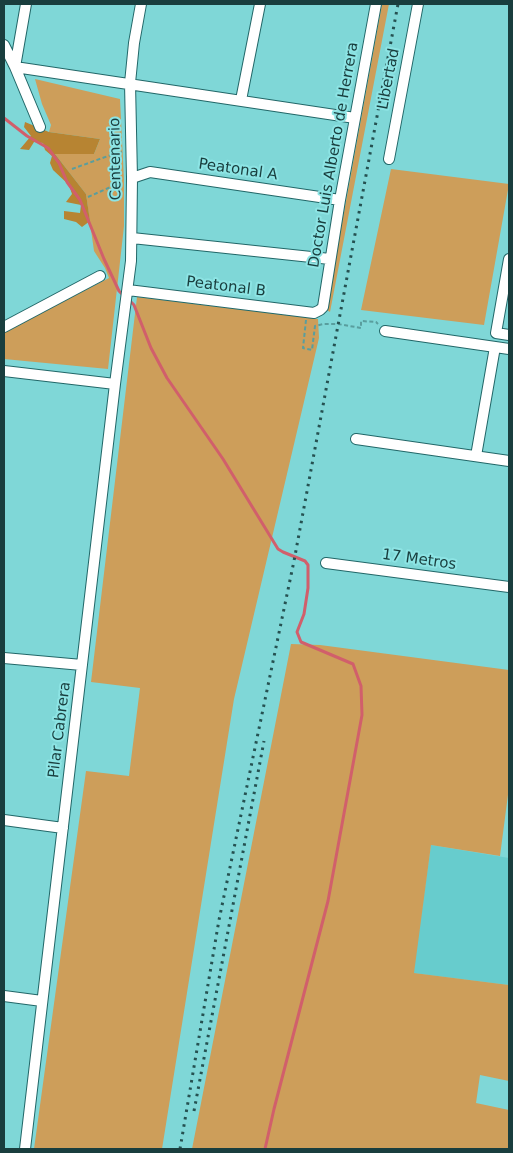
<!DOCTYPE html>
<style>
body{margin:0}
#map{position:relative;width:513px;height:1153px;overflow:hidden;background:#7fd7d7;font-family:"DejaVu Sans",sans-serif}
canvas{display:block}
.frame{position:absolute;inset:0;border:5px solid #193e3e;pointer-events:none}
</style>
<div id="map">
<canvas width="513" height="1153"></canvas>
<div class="frame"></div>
</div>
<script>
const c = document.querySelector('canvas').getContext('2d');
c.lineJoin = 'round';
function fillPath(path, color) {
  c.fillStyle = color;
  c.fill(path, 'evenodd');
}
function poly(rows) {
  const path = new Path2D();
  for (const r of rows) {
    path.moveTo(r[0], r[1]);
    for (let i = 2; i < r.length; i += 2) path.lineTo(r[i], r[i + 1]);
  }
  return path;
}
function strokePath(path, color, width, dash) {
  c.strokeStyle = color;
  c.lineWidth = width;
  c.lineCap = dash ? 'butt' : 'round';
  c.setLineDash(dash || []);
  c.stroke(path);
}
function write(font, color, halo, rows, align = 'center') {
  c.font = font + ' "DejaVu Sans",sans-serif';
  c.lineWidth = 4;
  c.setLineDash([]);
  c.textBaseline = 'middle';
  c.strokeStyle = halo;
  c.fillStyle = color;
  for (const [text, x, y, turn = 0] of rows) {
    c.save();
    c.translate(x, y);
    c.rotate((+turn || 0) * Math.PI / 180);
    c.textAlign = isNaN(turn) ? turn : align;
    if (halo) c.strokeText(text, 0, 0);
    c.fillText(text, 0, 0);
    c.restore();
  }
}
fillPath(poly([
 [431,845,509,858,509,985,413,973]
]), '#67cccd');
fillPath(poly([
 [382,4,389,4,330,312,327,310,328,300],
 [35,79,120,99,124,180,124,226,108,369,4,359,4,332,109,278,105,268,94,251,86,194,55,154,94,154,100,139,49,132,51,125,42,104],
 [391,169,509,184,484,325,361,310],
 [137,297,318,319,319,338,234,699,162,1149,34,1149,86,771,129,776,140,688,91,682],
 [291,644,320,645,509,670,509,787,500,856,431,845,414,973,509,985,509,1081,480,1075,476,1103,509,1110,509,1149,192,1149]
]), '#cd9e5a');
fillPath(poly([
 [25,122,49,132,100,139,94,154,55,154,86,194,90,221,82,227,76,222,64,219,64,211,80,213,81,205,66,202,72,194,69,185,53,170,50,163,52,156,45,150,43,143,34,142,29,150,20,149,31,136,24,127]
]), '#b78432');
strokePath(poly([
 [4,118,27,136,48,148,59,163,67,182,80,200,104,259,119,291,124,296],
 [129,300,134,305,151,348,167,378,223,459,278,549,283,552,305,561,308,565,308,588,304,614,297,632,301,642,353,664,361,686,362,715,328,901,274,1109,265,1149]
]), '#d15f6b', 3);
const street = poly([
 [26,4,15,67,355,118],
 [4,45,15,67,40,127],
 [241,100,260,4],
 [389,159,418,4],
 [132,178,150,172,340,200],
 [132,238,330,259],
 [509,259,496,333,509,335],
 [128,290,314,313,320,310,323,307,340,200,376,4],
 [4,327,100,276],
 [385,331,509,349],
 [4,371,115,384],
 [356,439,509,461],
 [476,456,495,347],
 [326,563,509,587],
 [4,658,82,665],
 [4,820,63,828],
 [4,996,42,1001],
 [25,1149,115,384,131,261,132,178,130,83,134,43,141,4]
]);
strokePath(street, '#226768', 12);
strokePath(poly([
 [72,169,108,156,122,152],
 [88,197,122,182],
 [306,320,303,348,312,350,315,326,323,324,338,324,361,328,361,321,376,322,378,324]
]), '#599e9e', 2, [4, 2.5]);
strokePath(street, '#fff', 10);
strokePath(poly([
 [194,1111,264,741],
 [180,1149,219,920,294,561,398,4]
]), '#255151', 3, [2.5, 5]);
write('15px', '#193e3e', '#8de4e4', [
 ["Libertad",389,79,-79],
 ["Doctor Luis Alberto de Herrera",334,155,-80],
 ["Centenario",116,159,-91],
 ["Peatonal A",238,170,8],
 ["Peatonal B",226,287,7],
 ["17 Metros",419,560,8],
 ["Pilar Cabrera",60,730,-83]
]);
</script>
